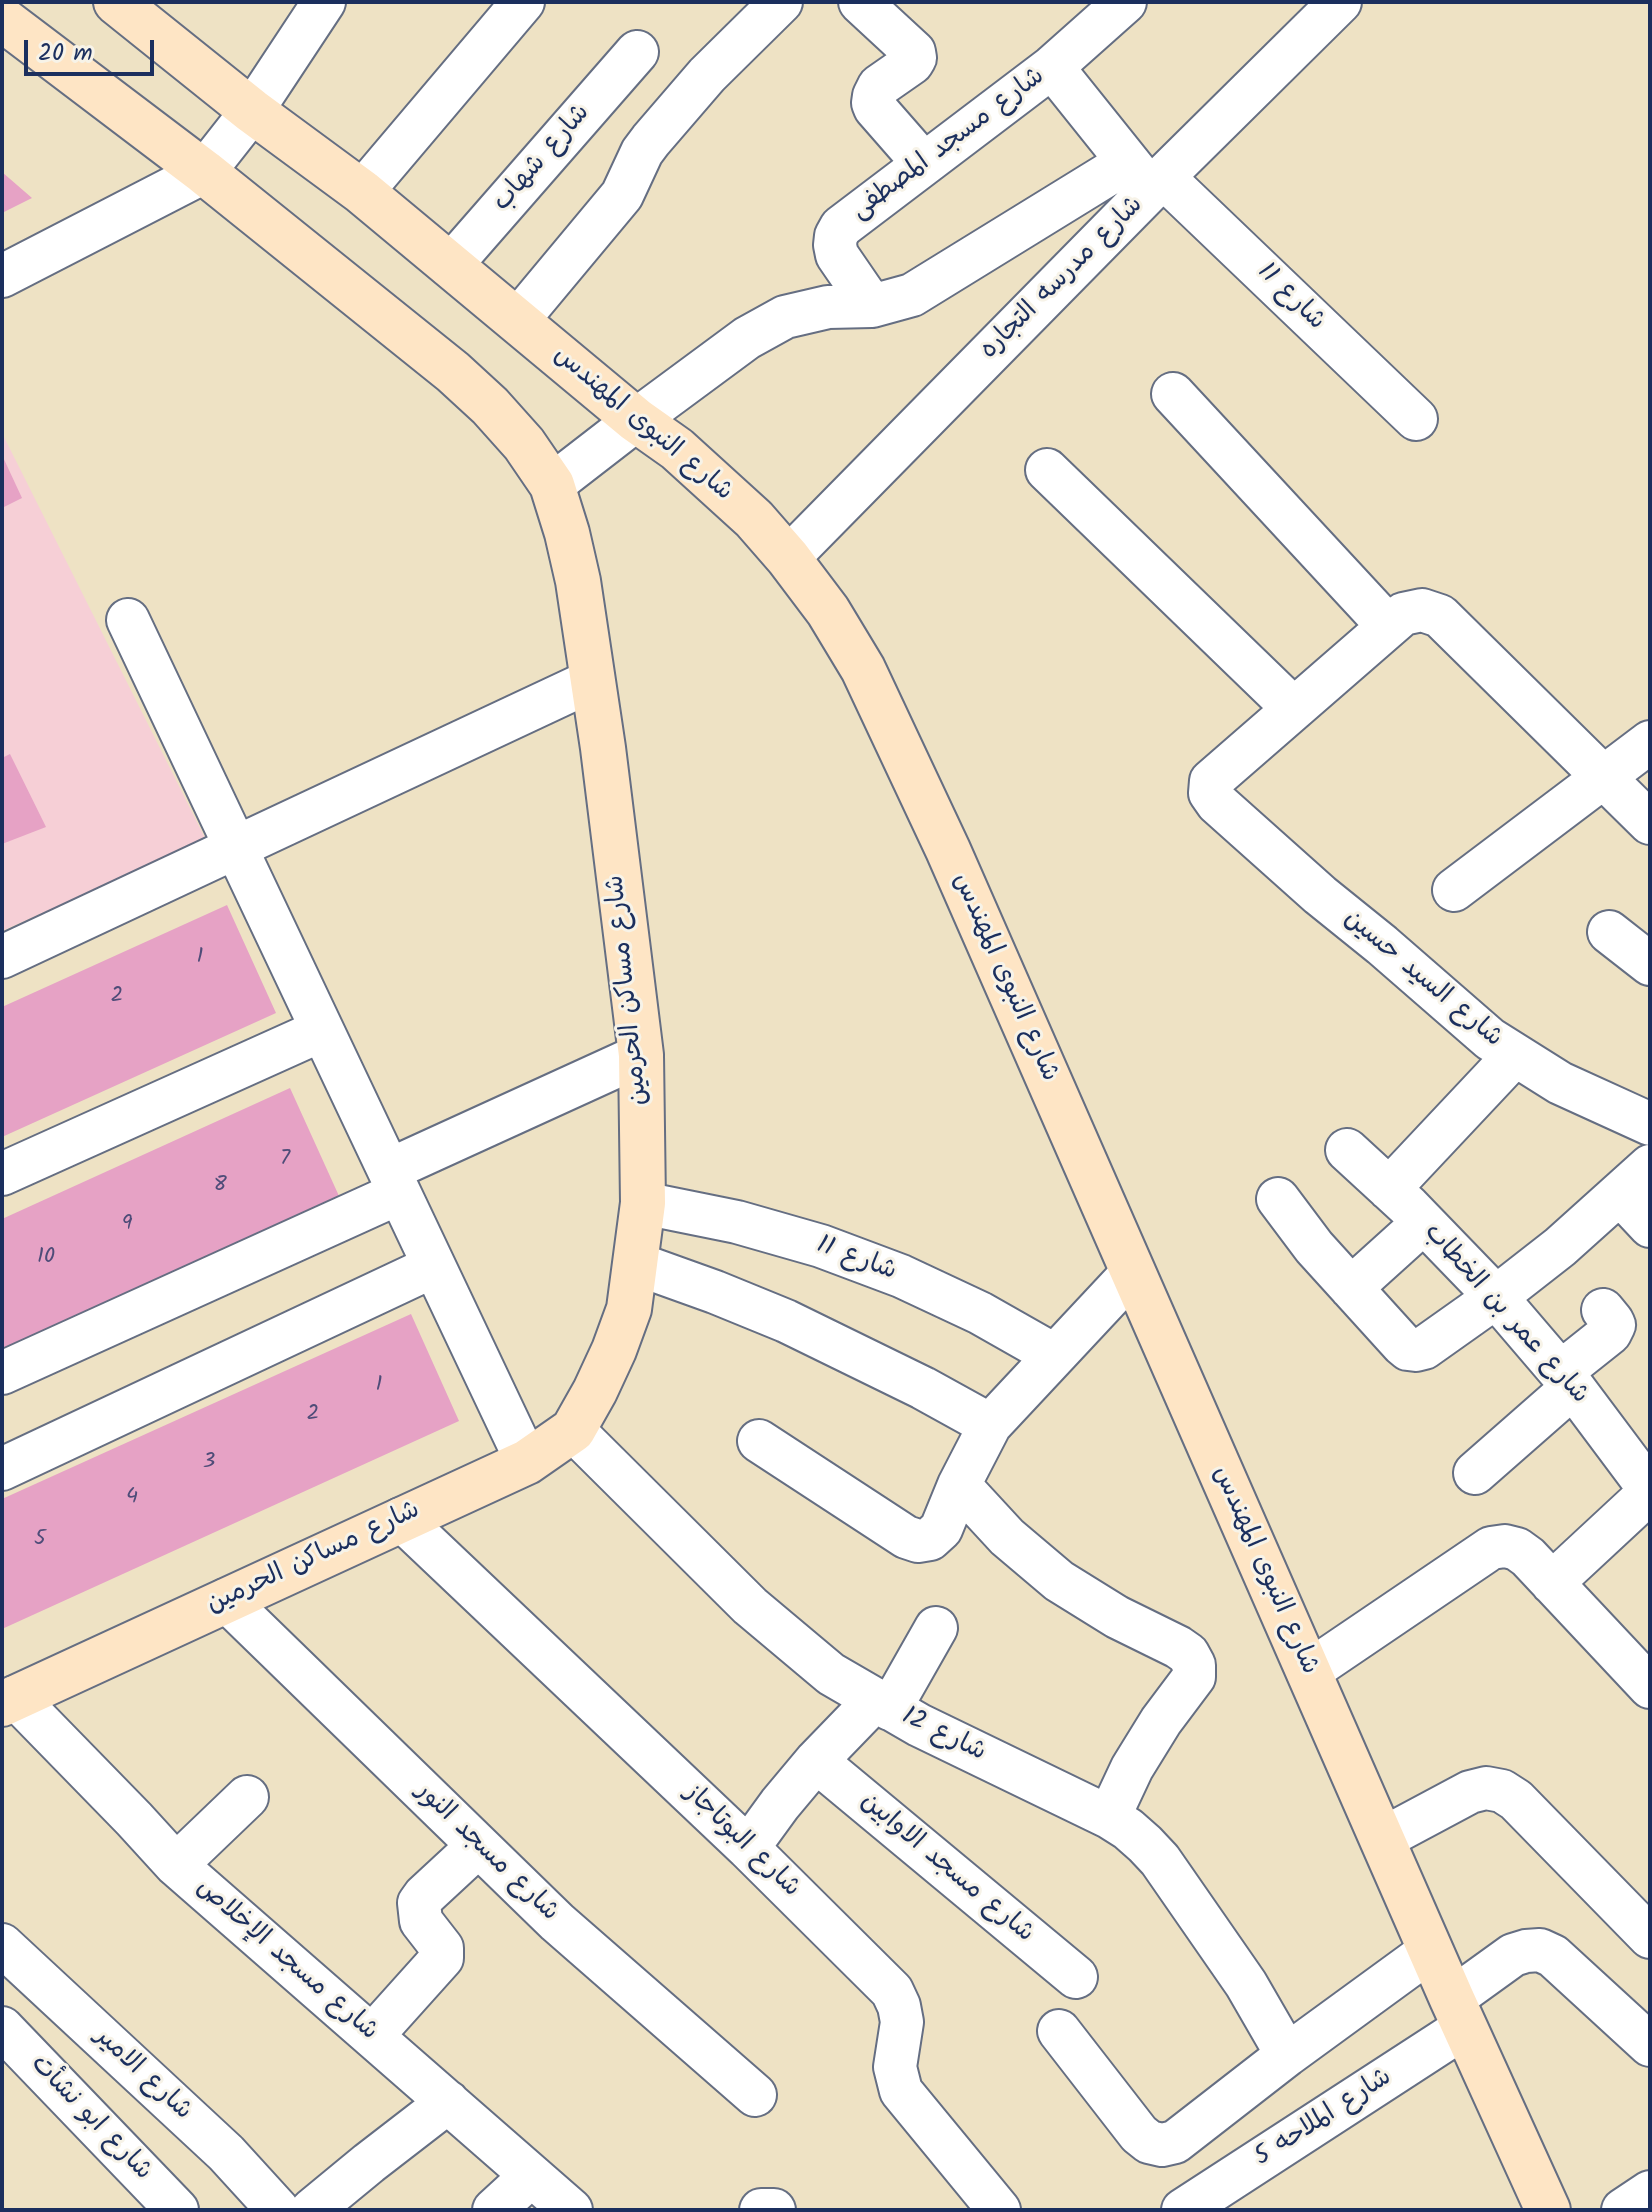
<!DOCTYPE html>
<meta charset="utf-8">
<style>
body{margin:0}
#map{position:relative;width:1652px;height:2212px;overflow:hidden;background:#eee2c4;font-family:Kalam,sans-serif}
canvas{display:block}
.frame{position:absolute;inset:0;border:4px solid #1b2f5e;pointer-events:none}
.scale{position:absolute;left:24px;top:40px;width:130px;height:36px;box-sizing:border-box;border:4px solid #1b2f5e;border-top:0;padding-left:10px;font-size:24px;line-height:28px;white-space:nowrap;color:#1b2f5e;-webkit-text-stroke:6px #f7f3e8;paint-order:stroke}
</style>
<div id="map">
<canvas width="1652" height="2212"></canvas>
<div class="frame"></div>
<div class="scale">20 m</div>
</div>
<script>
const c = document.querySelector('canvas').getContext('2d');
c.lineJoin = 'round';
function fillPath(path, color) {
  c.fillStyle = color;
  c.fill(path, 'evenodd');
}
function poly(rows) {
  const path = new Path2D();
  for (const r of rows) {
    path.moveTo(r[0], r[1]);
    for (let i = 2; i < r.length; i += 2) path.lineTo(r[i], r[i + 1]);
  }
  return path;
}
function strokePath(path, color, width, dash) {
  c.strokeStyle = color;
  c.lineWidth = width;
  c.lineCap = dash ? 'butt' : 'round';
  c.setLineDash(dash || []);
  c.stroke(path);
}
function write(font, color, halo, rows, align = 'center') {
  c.font = font + ' Kalam,"Playpen Sans Arabic",sans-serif';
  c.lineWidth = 6;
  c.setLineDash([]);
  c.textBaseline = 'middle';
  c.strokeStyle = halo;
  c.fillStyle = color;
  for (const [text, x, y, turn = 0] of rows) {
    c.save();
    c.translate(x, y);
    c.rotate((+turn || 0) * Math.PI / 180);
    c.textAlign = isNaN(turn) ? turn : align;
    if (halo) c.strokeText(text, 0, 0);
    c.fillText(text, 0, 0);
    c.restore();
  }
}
fillPath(poly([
 [2,433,206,840,2,931]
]), '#f6cfd6');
fillPath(poly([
 [2,172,32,198,2,213],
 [2,455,22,498,2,508],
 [10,754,46,827,2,844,2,758],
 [227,905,276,1013,2,1137,2,1007],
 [290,1088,339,1196,2,1349,2,1219],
 [411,1314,459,1421,2,1629,2,1499]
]), '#e6a2c5');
const street = poly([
 [860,2,914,52,915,58,912,63,879,86,874,96,873,103,875,108,924,164],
 [1052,67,1145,183],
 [1163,177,1416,419],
 [362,192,523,2],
 [450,266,637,52],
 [2,276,204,172,252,111,324,2],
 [872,306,837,255,835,245,836,236,841,227,1052,67,1125,2],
 [517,321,622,195,642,152,651,140,707,75,781,2],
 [1173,394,1388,626],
 [1047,470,1293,708],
 [552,485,636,420,747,338,785,317,828,307,872,306,912,295,1128,162],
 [788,558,1163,177,1340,2],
 [128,620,527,1462],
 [1650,823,1440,616,1422,610,1403,614,1211,781,1210,793,1217,803,1320,895,1382,945,1490,1039,1560,1083,1650,1124],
 [1454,890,1650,742],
 [1609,932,1650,964],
 [2,957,593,680],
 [1347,1150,1409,1207,1496,1297,1573,1387,1650,1490],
 [389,1170,641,1055],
 [2,1174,322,1030],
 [1389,1189,1514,1056],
 [1620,1194,1650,1226],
 [1278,1199,1314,1247,1402,1344,1408,1349,1416,1350,1424,1348,1496,1297,1560,1247,1650,1166],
 [643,1203,737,1222,821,1246,901,1276,980,1313,1054,1355],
 [637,1264,715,1292,786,1321,923,1388,990,1425],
 [1351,1288,1423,1223],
 [1561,1372,1610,1333,1614,1325,1612,1321,1603,1310],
 [2,1373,399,1193],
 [573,1430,750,1606,831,1674,919,1725,1109,1817,1128,1829,1145,1844,1160,1860,1246,1984,1287,2055],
 [759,1441,906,1537,918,1541,930,1539,941,1529,959,1485,990,1425,1133,1272],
 [2,1469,434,1266],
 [1475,1473,1573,1387],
 [959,1485,1007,1537,1059,1581,1117,1617,1178,1647,1188,1654,1194,1665,1194,1677,1161,1721,1132,1768,1109,1817],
 [401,1519,748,1848,892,1991,899,2006,902,2022,895,2067,901,2091,999,2210],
 [1552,1583,1650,1492],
 [226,1600,557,1922,755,2095],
 [1308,1672,1491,1548,1505,1546,1517,1549,1528,1557,1650,1687],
 [15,1697,134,1819,176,1865,571,2210],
 [890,1709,936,1628],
 [816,1761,1076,1977],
 [1382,1839,1470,1792,1486,1788,1502,1791,1516,1800,1650,1937],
 [748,1848,780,1804,816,1761,875,1700],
 [176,1865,247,1797],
 [2,1945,226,2153,278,2210],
 [1452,1999,1513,1955,1526,1951,1540,1950,1553,1956,1650,2045],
 [2,2028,177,2210],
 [1059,2031,1139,2134,1149,2142,1162,2145,1175,2142,1287,2055,1431,1950],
 [372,2036,442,1958,442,1948,421,1921,419,1903,424,1896,478,1846],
 [312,2210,369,2163,448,2102],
 [494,2210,531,2176],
 [761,2210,774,2210],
 [1183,2210,1465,2027],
 [1623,2210,1650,2192]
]);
const secondary = poly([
 [116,2,252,111,362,192,636,420,677,449,754,519,788,558,828,611,863,669,948,850,1452,1999,1548,2210],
 [2,19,204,172,453,372,490,406,524,444,552,485,567,533,578,581,603,748,641,1055,643,1203,629,1309,614,1350,595,1391,573,1430,527,1462,2,1704]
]);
strokePath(street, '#656e82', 46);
strokePath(secondary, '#656e82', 48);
strokePath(street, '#fff', 42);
strokePath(secondary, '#fee5c5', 44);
write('22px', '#4e4c78', null, [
 ["1",200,958],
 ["2",117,997],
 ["7",285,1160],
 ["8",220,1186],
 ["9",127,1225],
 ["10",46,1258],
 ["1",379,1386],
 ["2",313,1415],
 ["3",209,1463],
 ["4",132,1498],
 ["5",40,1540]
]);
write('26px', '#1b2f5e', '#f7f3e8', [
 ["شارع مسجد المصطفى",949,145,-37],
 ["شارع شهاب",543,159,-49],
 ["شارع مدرسه التجاره",1063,279,-45],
 ["شارع 11",1290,298,44],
 ["شارع النبوى المهندس",642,425,40],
 ["شارع النبوى المهندس",1004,978,66],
 ["شارع السيد حسين",1422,980,40],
 ["شارع مساكن الحرمين",629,990,-96],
 ["شارع 11",856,1260,20],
 ["شارع عمر بن الخطاب",1505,1315,48],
 ["شارع مساكن الحرمين",314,1559,-25],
 ["شارع النبوى المهندس",1264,1571,66],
 ["شارع 12",943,1736,26],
 ["شارع البوتاجاز",741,1842,44],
 ["شارع مسجد النور",486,1853,44],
 ["شارع مسجد الاوابين",946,1869,40],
 ["شارع مسجد الإخلاص",286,1961,41],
 ["شارع الامير",142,2075,43],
 ["شارع ابو نشأت",90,2119,46],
 ["شارع الملاحه 5",1324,2119,-33]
]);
</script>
